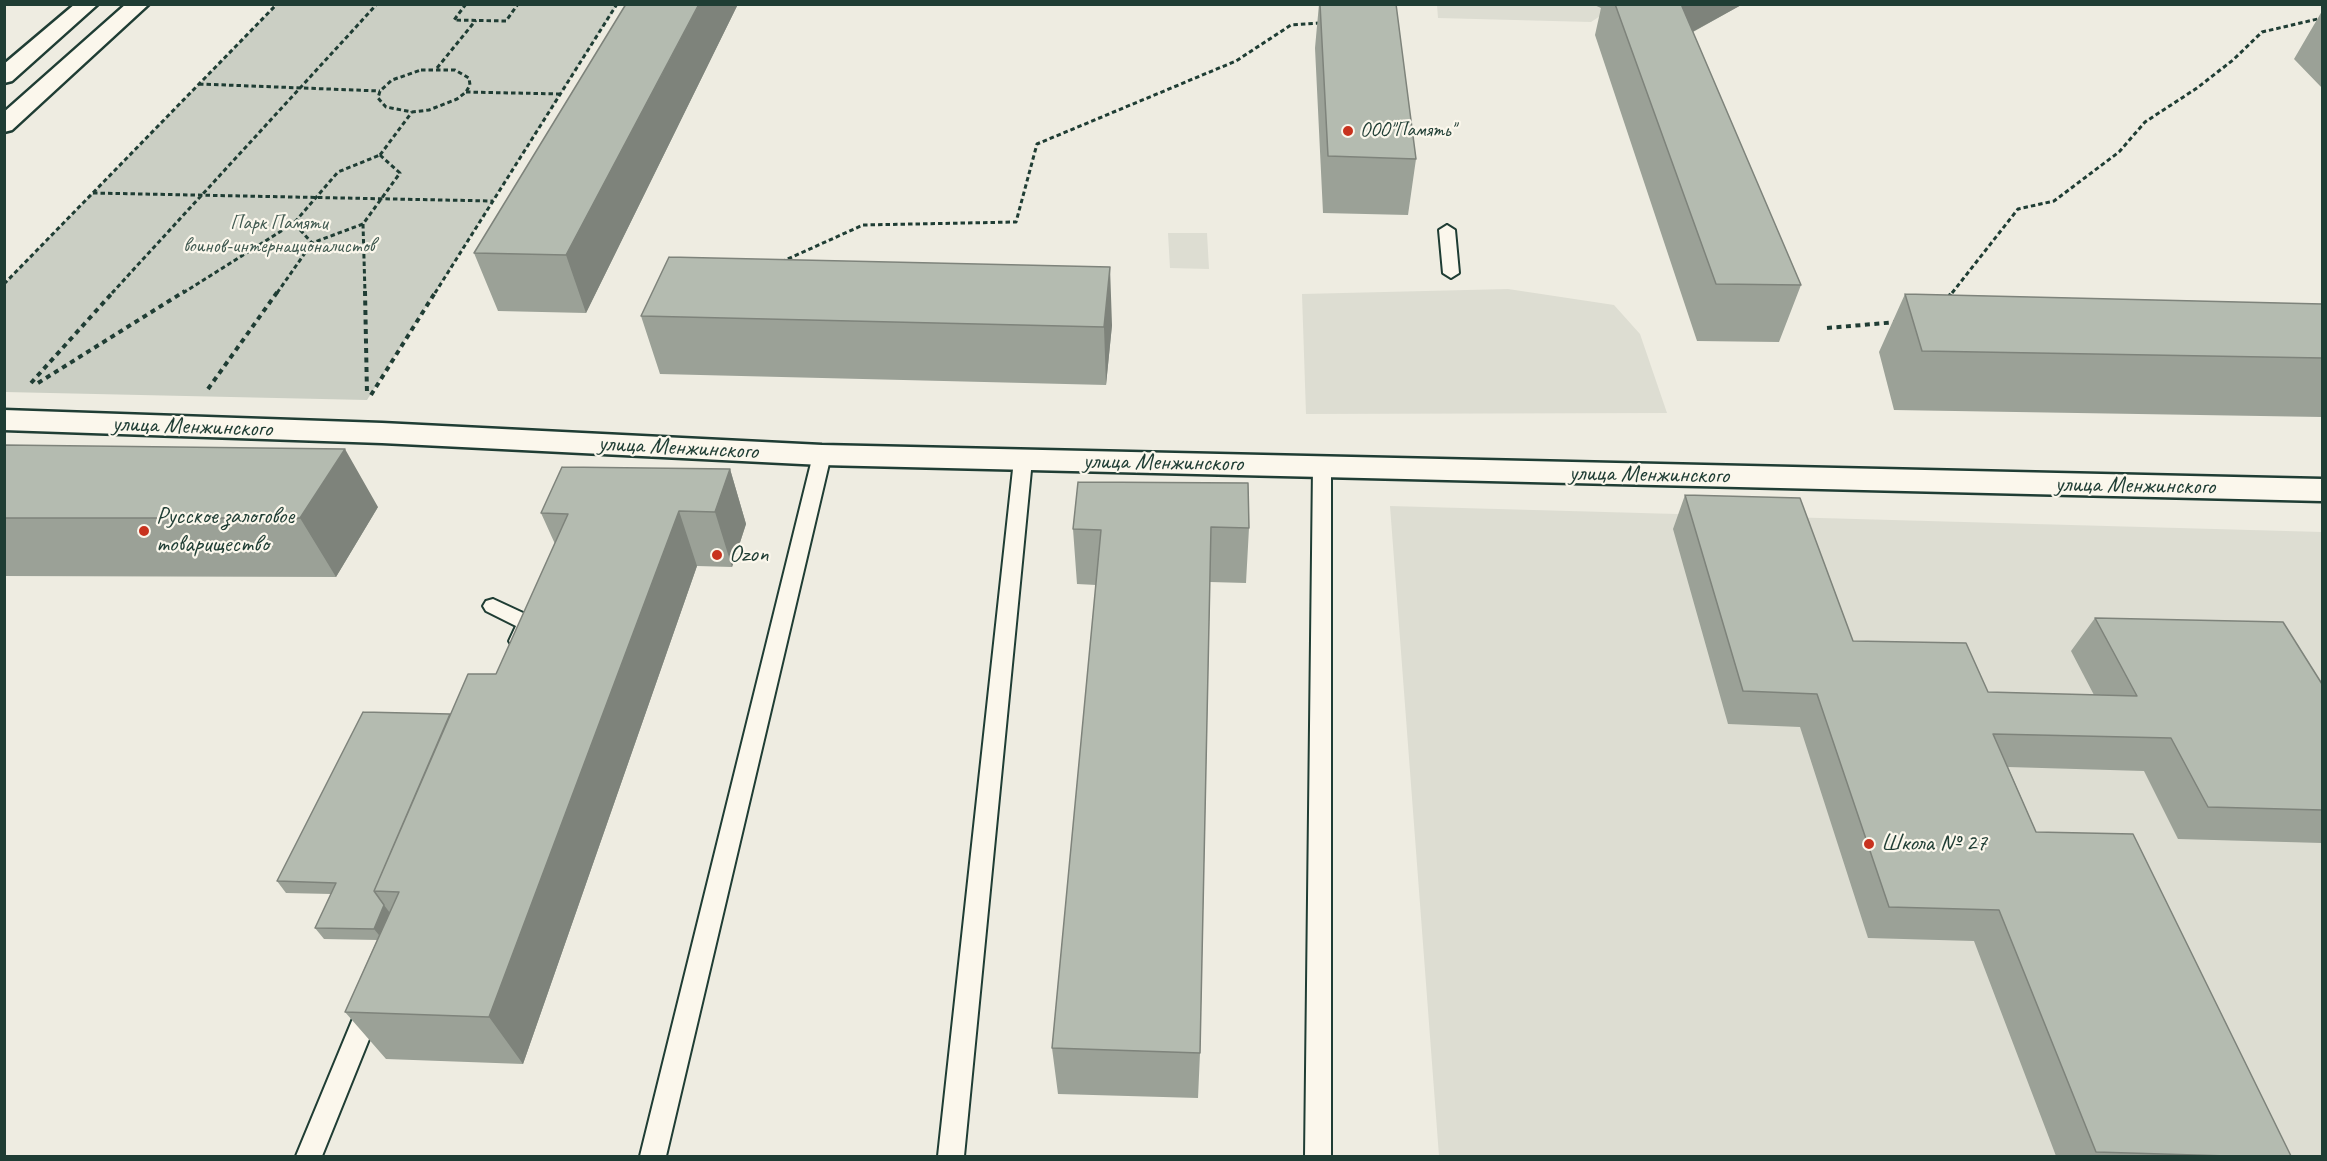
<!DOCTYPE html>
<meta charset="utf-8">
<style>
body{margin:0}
#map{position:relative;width:2327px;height:1161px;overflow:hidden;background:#eeece1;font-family:Caveat,sans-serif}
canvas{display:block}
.frame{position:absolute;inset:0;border:6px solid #1f3d34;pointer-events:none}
</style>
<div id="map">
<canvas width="2327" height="1161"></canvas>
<div class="frame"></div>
</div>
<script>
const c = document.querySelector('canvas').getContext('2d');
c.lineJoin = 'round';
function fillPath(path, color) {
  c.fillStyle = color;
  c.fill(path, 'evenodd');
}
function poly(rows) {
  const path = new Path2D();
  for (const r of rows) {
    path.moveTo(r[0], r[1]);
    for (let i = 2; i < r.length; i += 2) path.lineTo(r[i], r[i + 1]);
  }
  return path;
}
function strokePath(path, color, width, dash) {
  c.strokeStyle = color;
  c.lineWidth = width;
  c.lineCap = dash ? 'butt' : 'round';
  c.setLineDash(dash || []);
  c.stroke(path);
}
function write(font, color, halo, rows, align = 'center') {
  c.font = font + ' Caveat,sans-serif';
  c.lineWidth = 4.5;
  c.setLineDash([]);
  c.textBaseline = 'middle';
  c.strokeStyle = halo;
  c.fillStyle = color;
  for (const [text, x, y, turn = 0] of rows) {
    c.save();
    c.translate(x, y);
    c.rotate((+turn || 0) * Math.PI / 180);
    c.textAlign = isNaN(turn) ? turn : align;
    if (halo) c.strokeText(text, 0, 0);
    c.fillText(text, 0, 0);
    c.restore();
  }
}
fillPath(poly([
 [1437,5,1617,5,1591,22,1438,18],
 [1168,233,1207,233,1209,269,1170,268],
 [1508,289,1614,305,1640,334,1667,413,1306,414,1302,294],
 [1390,506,2322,532,2322,1156,1439,1156]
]), '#ddddd2');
fillPath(poly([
 [277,4,617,5,367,400,5,392,5,283]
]), '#cbcfc4');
const service = poly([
 [1447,225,1455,230,1459,273,1451,278,1443,273,1439,230,1447,225],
 [822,449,828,451,831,455,666,1156,640,1156,813,455,816,451,822,449],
 [1023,454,1029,456,1032,460,964,1156,938,1156,1014,460,1017,456,1023,454],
 [1322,461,1328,463,1331,467,1331,1156,1305,1156,1313,467,1316,463,1322,461],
 [493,599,534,618,537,623,526,646,519,649,512,646,509,641,516,626,486,611,483,606,486,601,493,599],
 [370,995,379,999,382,1007,322,1156,296,1156,361,999,370,995]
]);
const minor = poly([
 [4,410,382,423,822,445,2322,479,2322,501,822,465,382,443,4,430,4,410]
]);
const primary = poly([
 [75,4,98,4,12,81,4,83,4,64,75,4],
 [126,4,149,4,12,130,4,132,4,112,126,4]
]);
strokePath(service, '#1f3d34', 4);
strokePath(minor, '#1f3d34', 5);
strokePath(primary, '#1f3d34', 5);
strokePath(poly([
 [466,4,454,20,506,21,518,4],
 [437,68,476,20],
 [421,70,455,70,469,78,470,85,466,92,457,99,429,110,412,112,386,107,378,98,380,91,392,80,421,70],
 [199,84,380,91],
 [466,92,561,94],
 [380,155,412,112],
 [380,155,400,173,363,224,312,243,294,223,338,172,380,155],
 [93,193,493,201],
 [363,224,365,293],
 [781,262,863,225,1016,222,1037,144,1236,61,1291,25,1320,23],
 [4,284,277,4],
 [112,293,377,4],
 [183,293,294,223],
 [277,293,312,243],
 [435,293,617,4],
 [1952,293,2018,209,2054,201,2119,152,2145,122,2197,88,2233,60,2262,32,2322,18]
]), '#1f3d34', 3, [4.5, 3]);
strokePath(poly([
 [365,291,367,394],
 [1948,298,1953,291],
 [1827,328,1897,322],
 [31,383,114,291],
 [38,383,185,291],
 [208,389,278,291],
 [371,395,436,291]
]), '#1f3d34', 4, [5, 4.5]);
fillPath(service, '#fbf7ec');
fillPath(minor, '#fbf7ec');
fillPath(primary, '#fbf7ec');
fillPath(poly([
 [738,4,586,313,498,311,474,253],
 [1319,4,1396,4,1416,159,1408,215,1323,213,1315,48],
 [1592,4,1743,4,1693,32,1801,285,1779,342,1697,341,1595,35,1601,8],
 [2322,11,2322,88,2294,59],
 [1905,294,2322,304,2322,417,1894,410,1879,352],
 [641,316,1112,325,1106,385,660,374],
 [4,445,378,507,336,577,4,576],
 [730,469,746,524,732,567,697,566,523,1064,386,1059,345,1012,377,940,324,939,315,928,331,894,286,893,277,881,450,714,496,674,555,544,541,513],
 [1248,483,1249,528,1246,583,1210,582,1200,1053,1198,1098,1058,1094,1052,1048,1096,585,1077,584,1073,529],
 [1685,495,1853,641,1988,692,2094,695,2071,651,2095,618,2322,684,2322,843,2178,839,2144,771,2008,767,2036,832,2291,1156,2056,1156,1974,941,1868,938,1800,727,1728,724,1673,529]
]), '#9ba197');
fillPath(poly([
 [699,4,738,4,586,313,566,255],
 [1675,4,1743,4,1663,48],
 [1110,267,1112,325,1106,385,1104,327],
 [345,449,378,507,336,577,300,518],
 [730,469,746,524,732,567,715,512],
 [679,511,697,566,523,1064,489,1017],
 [384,905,393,917,383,940,374,929]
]), '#7e837b');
const building = poly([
 [626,4,699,4,566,255,474,253,626,4],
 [1320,4,1396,4,1416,159,1328,156,1320,4],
 [1615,4,1681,4,1801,285,1716,284,1615,4],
 [669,257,1110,267,1104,327,641,316,669,257],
 [1905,294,2322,304,2322,358,1922,351,1905,294],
 [4,445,345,449,300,518,4,518,4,445],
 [562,467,730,469,715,512,679,511,489,1017,345,1012,399,892,374,891,468,674,496,674,568,514,541,513,562,467],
 [1078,482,1248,483,1249,528,1211,527,1200,1053,1052,1048,1101,530,1073,529,1078,482],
 [1685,495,1800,498,1853,641,1966,643,1988,692,2137,696,2095,618,2283,622,2322,684,2322,810,2208,807,2171,738,1993,734,2036,832,2133,834,2291,1156,2228,1156,2096,1152,1999,910,1889,907,1817,694,1743,691,1685,495],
 [363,712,450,714,374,891,384,905,374,929,315,928,336,883,277,881,363,712]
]);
fillPath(building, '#b4bbb0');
strokePath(building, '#7e837b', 1.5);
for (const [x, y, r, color] of [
 [1348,131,6,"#c8321e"],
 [144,531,6,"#c8321e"],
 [717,555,6,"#c8321e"],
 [1869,844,6,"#c8321e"]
]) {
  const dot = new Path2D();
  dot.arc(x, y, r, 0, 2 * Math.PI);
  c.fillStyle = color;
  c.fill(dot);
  strokePath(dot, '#fbf7ec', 2);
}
write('20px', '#1f3d34', '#fbf7ec', [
 ["ООО\"Память\"",1360,131]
], 'left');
write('20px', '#415a51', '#fbf7ec', [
 ["Парк Памяти",279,224],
 ["воинов-интернационалистов",279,247]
]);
write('24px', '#1f3d34', '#fbf7ec', [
 ["улица Менжинского",192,427,2],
 ["улица Менжинского",678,448,3],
 ["улица Менжинского",1163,463,1],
 ["улица Менжинского",1649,475,1],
 ["улица Менжинского",2135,486,1]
]);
write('24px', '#1f3d34', '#fbf7ec', [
 ["Русское залоговое",156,517],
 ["товарищество",156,545],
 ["Ozon",729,555],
 ["Школа № 27",1881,844]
], 'left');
</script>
